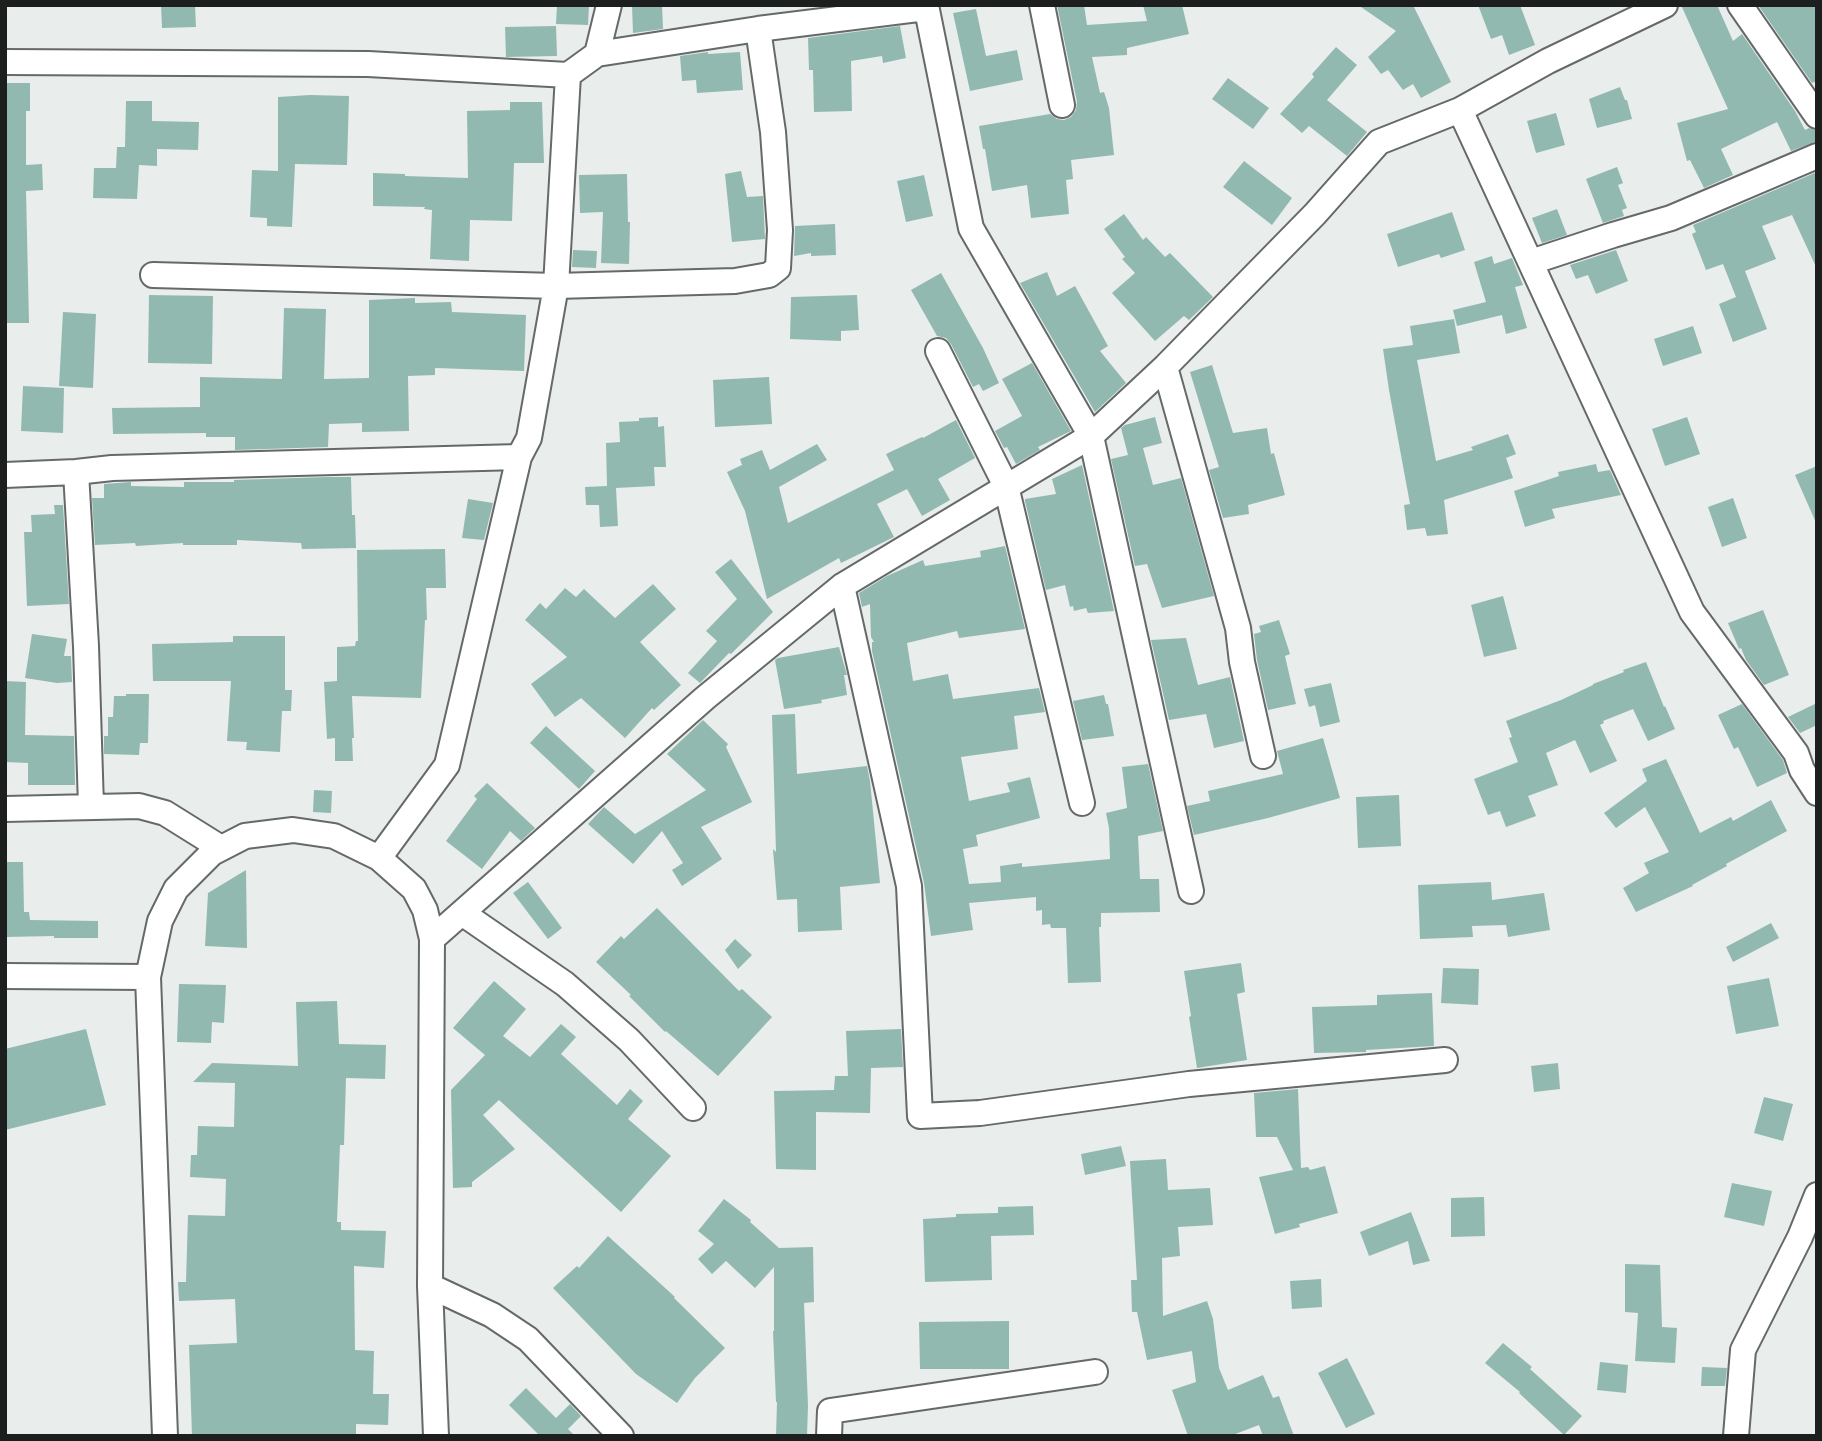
<!DOCTYPE html>
<style>
body{margin:0}
#map{position:relative;width:1822px;height:1441px;overflow:hidden;background:#e9edec;font-family:"Roboto Condensed",sans-serif}
canvas{display:block}
.frame{position:absolute;inset:0;border:7px solid #1d1f1e;pointer-events:none}
</style>
<div id="map">
<canvas width="1822" height="1441"></canvas>
<div class="frame"></div>
</div>
<script>
const c = document.querySelector('canvas').getContext('2d');
c.lineJoin = 'round';
function fillPath(path, color) {
  c.fillStyle = color;
  c.fill(path, 'evenodd');
}
function poly(rows) {
  const path = new Path2D();
  for (const r of rows) {
    path.moveTo(r[0], r[1]);
    for (let i = 2; i < r.length; i += 2) path.lineTo(r[i], r[i + 1]);
  }
  return path;
}
function strokePath(path, color, width, dash) {
  c.strokeStyle = color;
  c.lineWidth = width;
  c.lineCap = dash ? 'butt' : 'round';
  c.setLineDash(dash || []);
  c.stroke(path);
}
fillPath(poly([
 [161,5,195,5,196,27,162,28],
 [557,5,589,5,588,25,556,24],
 [632,5,662,5,663,29,633,33],
 [1057,5,1084,5,1087,25,1147,21,1143,5,1182,5,1189,34,1127,48,1127,55,1092,57,1100,93,1104,92,1109,108,1114,155,1071,160,1073,179,1066,180,1069,214,1031,218,1027,185,992,191,985,149,983,149,979,126,1050,114,1057,119,1064,120,1071,117,1076,110,1077,102],
 [1358,5,1413,5,1451,82,1421,98,1413,84,1403,90,1388,70,1381,74,1368,57,1396,31],
 [1478,5,1520,5,1535,45,1509,55,1502,35,1491,39],
 [1681,5,1717,5,1733,41,1742,34,1795,111,1805,130,1809,128,1817,131,1817,141,1791,151,1777,122,1721,149,1733,175,1704,188,1690,160,1687,161,1677,123,1728,109],
 [1758,5,1817,5,1817,81,1812,83],
 [976,9,986,56,1017,50,1023,80,970,91,953,13],
 [556,26,557,56,506,57,505,27],
 [900,26,906,58,883,63,882,56,851,61,852,111,814,112,813,70,809,70,808,38],
 [1336,47,1357,65,1327,100,1367,132,1347,156,1309,126,1302,133,1280,114,1314,77,1312,74],
 [708,52,708,54,740,52,743,90,697,93,696,80,682,81,680,56],
 [1228,78,1269,108,1253,129,1212,99],
 [5,83,30,83,30,111,26,111,26,165,42,164,43,190,26,191,29,323,6,323],
 [1620,87,1625,100,1627,100,1632,119,1597,128,1589,99],
 [310,95,349,96,347,165,295,164,292,227,267,226,267,218,250,217,252,170,278,171,278,97],
 [126,101,152,101,152,121,199,122,198,150,157,149,157,166,139,165,137,199,93,198,94,168,116,168,117,147,125,147],
 [510,102,542,102,544,163,514,163,512,221,470,220,469,261,430,259,432,210,424,209,425,207,373,206,373,173,405,174,405,176,468,178,467,111,510,110],
 [1556,113,1565,145,1536,153,1527,121],
 [1244,161,1292,198,1272,225,1223,187],
 [1617,167,1623,183,1618,185,1627,208,1622,210,1624,216,1603,223,1586,179],
 [741,171,747,197,763,196,765,239,732,242,725,174],
 [1817,172,1817,269,1792,215,1762,226,1776,259,1745,271,1767,329,1733,342,1719,304,1736,297,1723,264,1706,270,1692,234,1696,232,1693,225],
 [627,174,628,222,630,222,629,264,601,263,603,212,580,213,579,175],
 [924,175,933,216,906,222,897,181],
 [1557,209,1567,235,1542,243,1532,218],
 [1452,212,1465,250,1441,258,1439,254,1398,267,1387,234],
 [1124,214,1143,240,1146,237,1165,257,1170,253,1213,297,1189,320,1184,316,1155,341,1112,293,1135,273,1122,259,1125,257,1104,229],
 [835,224,836,255,811,256,811,253,794,256,795,226],
 [573,250,597,251,596,268,572,267],
 [1616,250,1628,281,1596,294,1588,275,1576,279,1570,265],
 [1492,256,1494,264,1512,258,1523,285,1515,287,1527,328,1506,334,1502,315,1457,326,1453,310,1486,302,1474,262],
 [1047,272,1057,296,1075,286,1108,346,1100,351,1126,383,1095,412,1020,283],
 [941,273,983,348,999,383,983,391,979,384,973,387,951,344,946,338,937,336,911,290],
 [149,295,213,296,212,364,148,363],
 [857,295,859,330,841,331,841,341,790,339,791,297],
 [415,298,415,303,451,302,452,312,526,315,524,371,435,368,435,375,408,376,409,431,362,432,362,423,329,424,328,447,235,450,235,437,206,437,206,433,113,434,112,408,200,407,200,377,282,379,284,308,326,309,324,379,369,378,369,300],
 [63,312,96,314,93,388,59,386],
 [1454,319,1460,353,1417,360,1436,461,1473,450,1471,447,1508,434,1516,454,1506,458,1513,478,1444,500,1448,534,1427,536,1425,528,1407,530,1404,505,1410,504,1389,390,1383,349,1413,345,1410,326],
 [1693,326,1702,353,1663,366,1654,339],
 [1032,363,1071,431,1038,447,1040,450,1016,464,1007,447,1004,448,995,431,1022,416,1002,379],
 [1212,365,1233,433,1267,428,1271,454,1274,453,1285,495,1248,505,1249,514,1223,518,1209,470,1219,467,1190,372],
 [769,377,772,424,715,427,713,380],
 [23,386,64,388,63,433,21,431],
 [658,417,658,427,664,426,666,467,654,467,655,486,616,488,618,526,600,527,599,505,586,505,585,487,607,486,606,443,620,442,619,422,639,421,639,418],
 [1155,417,1162,443,1143,448,1153,485,1181,478,1214,596,1162,608,1147,564,1135,566,1111,459,1128,455,1121,428,1125,425],
 [1687,417,1700,454,1665,466,1652,429],
 [956,420,975,458,938,479,950,500,922,516,907,489,877,504,894,537,841,563,839,558,767,599,745,511,727,472,742,465,740,459,762,450,770,470,817,444,827,460,779,487,788,523,894,470,886,454,922,437,923,438],
 [1596,464,1598,472,1610,470,1621,495,1552,509,1555,518,1525,527,1514,491,1559,476,1558,472],
 [1082,465,1114,611,1088,613,1086,608,1074,611,1073,606,1070,607,1065,585,1046,590,1025,501,1025,499,1056,494,1052,479],
 [1817,466,1817,525,1795,475],
 [327,477,351,477,352,515,355,515,356,548,302,549,301,543,237,540,237,545,183,545,183,543,136,546,135,543,95,545,92,498,104,498,104,484,131,482,131,486,184,487,184,482,234,482,234,480],
 [1733,498,1747,538,1722,547,1708,507],
 [468,499,493,503,484,540,462,538],
 [54,505,63,505,69,604,27,606,24,532,32,532,31,515,55,514],
 [1005,546,1025,629,959,638,957,631,907,643,913,681,948,674,953,699,1039,688,1045,712,1014,716,1018,749,961,757,969,801,1010,792,1007,783,1030,777,1040,818,976,835,978,846,963,849,969,884,1001,882,1000,866,1022,863,1022,867,1110,859,1109,828,1106,813,1127,808,1122,767,1148,764,1163,831,1138,836,1140,879,1159,879,1160,912,1101,913,1101,927,1099,927,1101,982,1068,983,1066,928,1051,928,1050,924,1042,925,1042,910,1036,911,1036,897,969,903,973,930,931,936,924,883,872,651,872,642,874,642,871,637,870,604,862,607,859,593,887,576,923,560,925,566,981,557,980,551],
 [445,549,446,588,426,588,427,620,425,620,421,698,352,696,354,738,352,738,353,761,335,761,335,738,327,739,324,682,337,681,337,647,355,646,356,641,358,641,357,550],
 [731,559,773,612,731,654,729,653,700,683,688,673,717,641,706,631,737,599,715,572],
 [653,584,676,609,640,642,681,685,654,710,652,708,625,738,581,698,555,717,531,684,567,657,525,620,540,603,546,609,565,588,576,597,584,589,615,618],
 [1503,596,1517,649,1484,657,1471,605],
 [1763,610,1789,675,1764,685,1746,660,1741,648,1739,649,1728,623],
 [1279,620,1290,654,1285,656,1296,704,1268,710,1257,660,1254,634,1261,632,1259,626],
 [32,634,67,639,64,656,71,656,72,682,57,683,25,678],
 [233,636,285,636,285,690,292,690,291,711,282,711,280,752,246,750,247,742,227,741,231,681,153,681,152,644,233,642],
 [1186,638,1198,685,1230,677,1244,741,1214,748,1206,714,1169,720,1151,640],
 [839,647,847,675,844,675,847,695,821,700,822,703,784,709,775,660,778,658],
 [1646,662,1664,707,1665,706,1675,729,1648,741,1633,709,1603,721,1604,723,1600,725,1617,761,1590,773,1575,740,1546,753,1558,785,1528,796,1536,816,1506,827,1500,811,1488,815,1474,779,1518,762,1509,738,1512,737,1506,721,1561,700,1593,685,1593,684,1624,672,1623,670],
 [5,681,26,682,25,735,74,736,75,785,28,785,28,763,5,762],
 [1331,683,1340,722,1320,727,1315,705,1309,707,1304,689],
 [126,694,149,694,148,743,140,743,139,755,104,754,104,736,108,736,108,717,113,717,114,696,126,696],
 [1104,695,1106,704,1108,704,1114,736,1082,740,1073,701],
 [1817,703,1817,725,1800,733,1788,717],
 [1742,704,1783,760,1787,773,1757,787,1738,747,1734,749,1718,715],
 [795,714,797,774,867,766,870,781,880,883,840,887,842,930,798,932,797,899,777,900,773,849,776,852,772,715],
 [703,720,728,744,726,747,752,802,701,827,722,859,682,886,672,870,683,863,662,831,633,864,588,824,604,807,635,834,706,790,667,754],
 [546,726,595,771,579,789,530,743],
 [1323,738,1340,798,1268,818,1194,835,1187,806,1210,801,1208,791,1283,774,1277,751],
 [1666,759,1700,833,1731,817,1733,821,1771,800,1787,831,1726,864,1727,866,1692,885,1693,886,1636,912,1623,888,1649,873,1644,863,1669,852,1645,807,1616,828,1604,813,1647,781,1642,769],
 [487,783,535,828,521,841,510,831,482,869,446,841,477,799,474,796],
 [314,790,332,791,331,813,313,812],
 [1399,795,1401,846,1358,848,1356,797],
 [5,862,23,862,24,912,29,912,30,920,98,921,98,938,54,938,54,936,5,937],
 [246,870,247,948,205,946,208,893],
 [528,882,562,928,548,939,513,893],
 [1491,882,1492,900,1544,893,1550,930,1508,937,1506,925,1472,926,1473,937,1420,939,1418,885],
 [657,908,739,991,742,989,772,1017,718,1076,666,1031,665,1032,629,996,631,995,596,962,621,936,624,939],
 [1771,923,1779,938,1733,962,1726,947],
 [735,939,752,955,738,969,725,950],
 [1241,963,1245,992,1237,994,1247,1060,1197,1068,1189,1017,1191,1016,1184,971],
 [1443,968,1479,969,1478,1005,1441,1003],
 [1769,978,1779,1026,1736,1034,1727,986],
 [494,981,526,1009,503,1036,530,1057,561,1024,576,1037,561,1054,617,1105,630,1089,643,1101,628,1119,671,1156,621,1212,499,1100,483,1115,515,1149,472,1182,472,1187,453,1188,451,1090,485,1055,453,1028],
 [179,984,226,985,224,1023,212,1022,211,1043,177,1042],
 [1432,993,1434,1046,1366,1050,1366,1052,1314,1053,1312,1007,1377,1005,1377,995],
 [337,1001,339,1044,386,1045,385,1079,346,1078,344,1145,340,1145,337,1222,341,1222,341,1230,386,1231,384,1268,354,1266,355,1350,374,1351,373,1394,389,1394,388,1425,356,1424,356,1436,192,1436,189,1345,237,1343,235,1299,179,1301,178,1282,186,1282,188,1215,225,1216,226,1179,190,1177,191,1155,197,1155,198,1126,234,1127,235,1083,193,1082,212,1063,298,1066,296,1002],
 [86,1029,106,1105,5,1130,5,1049],
 [901,1029,903,1067,871,1068,870,1113,816,1112,816,1170,776,1169,774,1091,834,1090,835,1076,848,1076,846,1031],
 [1558,1063,1560,1089,1534,1092,1531,1066],
 [1298,1089,1301,1168,1308,1167,1310,1170,1325,1166,1338,1213,1299,1224,1300,1227,1275,1234,1259,1177,1293,1170,1277,1137,1256,1137,1254,1093],
 [1764,1097,1793,1104,1783,1141,1754,1133],
 [1121,1146,1126,1166,1085,1175,1081,1154],
 [1166,1159,1168,1190,1210,1188,1213,1225,1178,1227,1180,1256,1162,1258,1163,1316,1207,1301,1213,1319,1219,1368,1228,1390,1263,1375,1273,1398,1279,1396,1294,1436,1263,1436,1259,1425,1230,1436,1188,1436,1172,1390,1196,1382,1192,1351,1147,1360,1137,1312,1132,1312,1131,1280,1137,1280,1130,1161],
 [1732,1183,1772,1191,1764,1226,1724,1217],
 [1484,1197,1485,1236,1451,1237,1451,1198],
 [724,1199,751,1220,750,1222,779,1248,813,1247,814,1302,804,1303,808,1406,807,1436,776,1436,777,1402,776,1402,773,1331,774,1331,774,1267,755,1288,726,1261,712,1274,698,1259,714,1244,698,1231],
 [1033,1206,1034,1235,991,1236,992,1280,925,1282,923,1219,956,1217,956,1214,998,1213,998,1207],
 [1411,1212,1430,1261,1413,1265,1408,1241,1369,1256,1360,1232],
 [608,1236,675,1297,674,1298,725,1348,695,1378,677,1403,636,1374,553,1288,577,1266,579,1268],
 [1625,1264,1660,1265,1662,1327,1677,1328,1675,1363,1635,1361,1638,1313,1625,1312],
 [1321,1279,1322,1307,1292,1309,1290,1281],
 [1009,1321,1009,1369,920,1369,919,1322],
 [1503,1343,1532,1367,1530,1369,1582,1416,1564,1435,1519,1393,1520,1392,1485,1363],
 [1347,1358,1375,1414,1346,1428,1318,1373],
 [1600,1362,1628,1365,1626,1393,1597,1390],
 [1702,1367,1727,1368,1725,1386,1701,1386],
 [526,1388,556,1418,570,1404,581,1416,568,1429,575,1436,538,1436,539,1435,509,1405]
]), '#92b9b0');
const street = poly([
 [926,5,971,228,1091,436,1191,891],
 [1042,5,1062,105],
 [1740,5,1817,116],
 [597,54,609,5],
 [5,62,368,64,568,75,597,54,758,29,926,8],
 [1460,110,1692,612,1796,753,1802,770,1817,793],
 [1531,262,1613,235,1671,218,1817,156],
 [153,275,556,286,735,281,769,275,778,268,780,230,773,132,758,29],
 [938,351,1006,486,1082,803],
 [1165,367,1238,628,1242,662,1263,756],
 [76,472,86,646,91,807],
 [5,475,76,472,112,468,519,457],
 [842,586,909,886,920,1116,980,1113,1189,1084,1445,1060],
 [5,809,139,806,165,813,221,848],
 [379,858,447,765,519,457,529,438,556,286,568,75],
 [462,913,565,984,629,1040,693,1108],
 [432,939,705,698,842,586,1091,436,1165,367,1315,214,1379,142,1460,110,1548,61,1665,5],
 [5,976,148,977],
 [430,1286,492,1315,528,1339,621,1436],
 [165,1436,148,977,160,921,176,889,212,853,245,836,293,830,334,836,379,858,414,889,425,910,432,939,430,1286,436,1436],
 [829,1436,830,1411,1095,1372],
 [1736,1436,1743,1350,1800,1237,1817,1195]
]);
strokePath(street, '#656968', 28);
strokePath(street, '#fff', 24);
</script>
